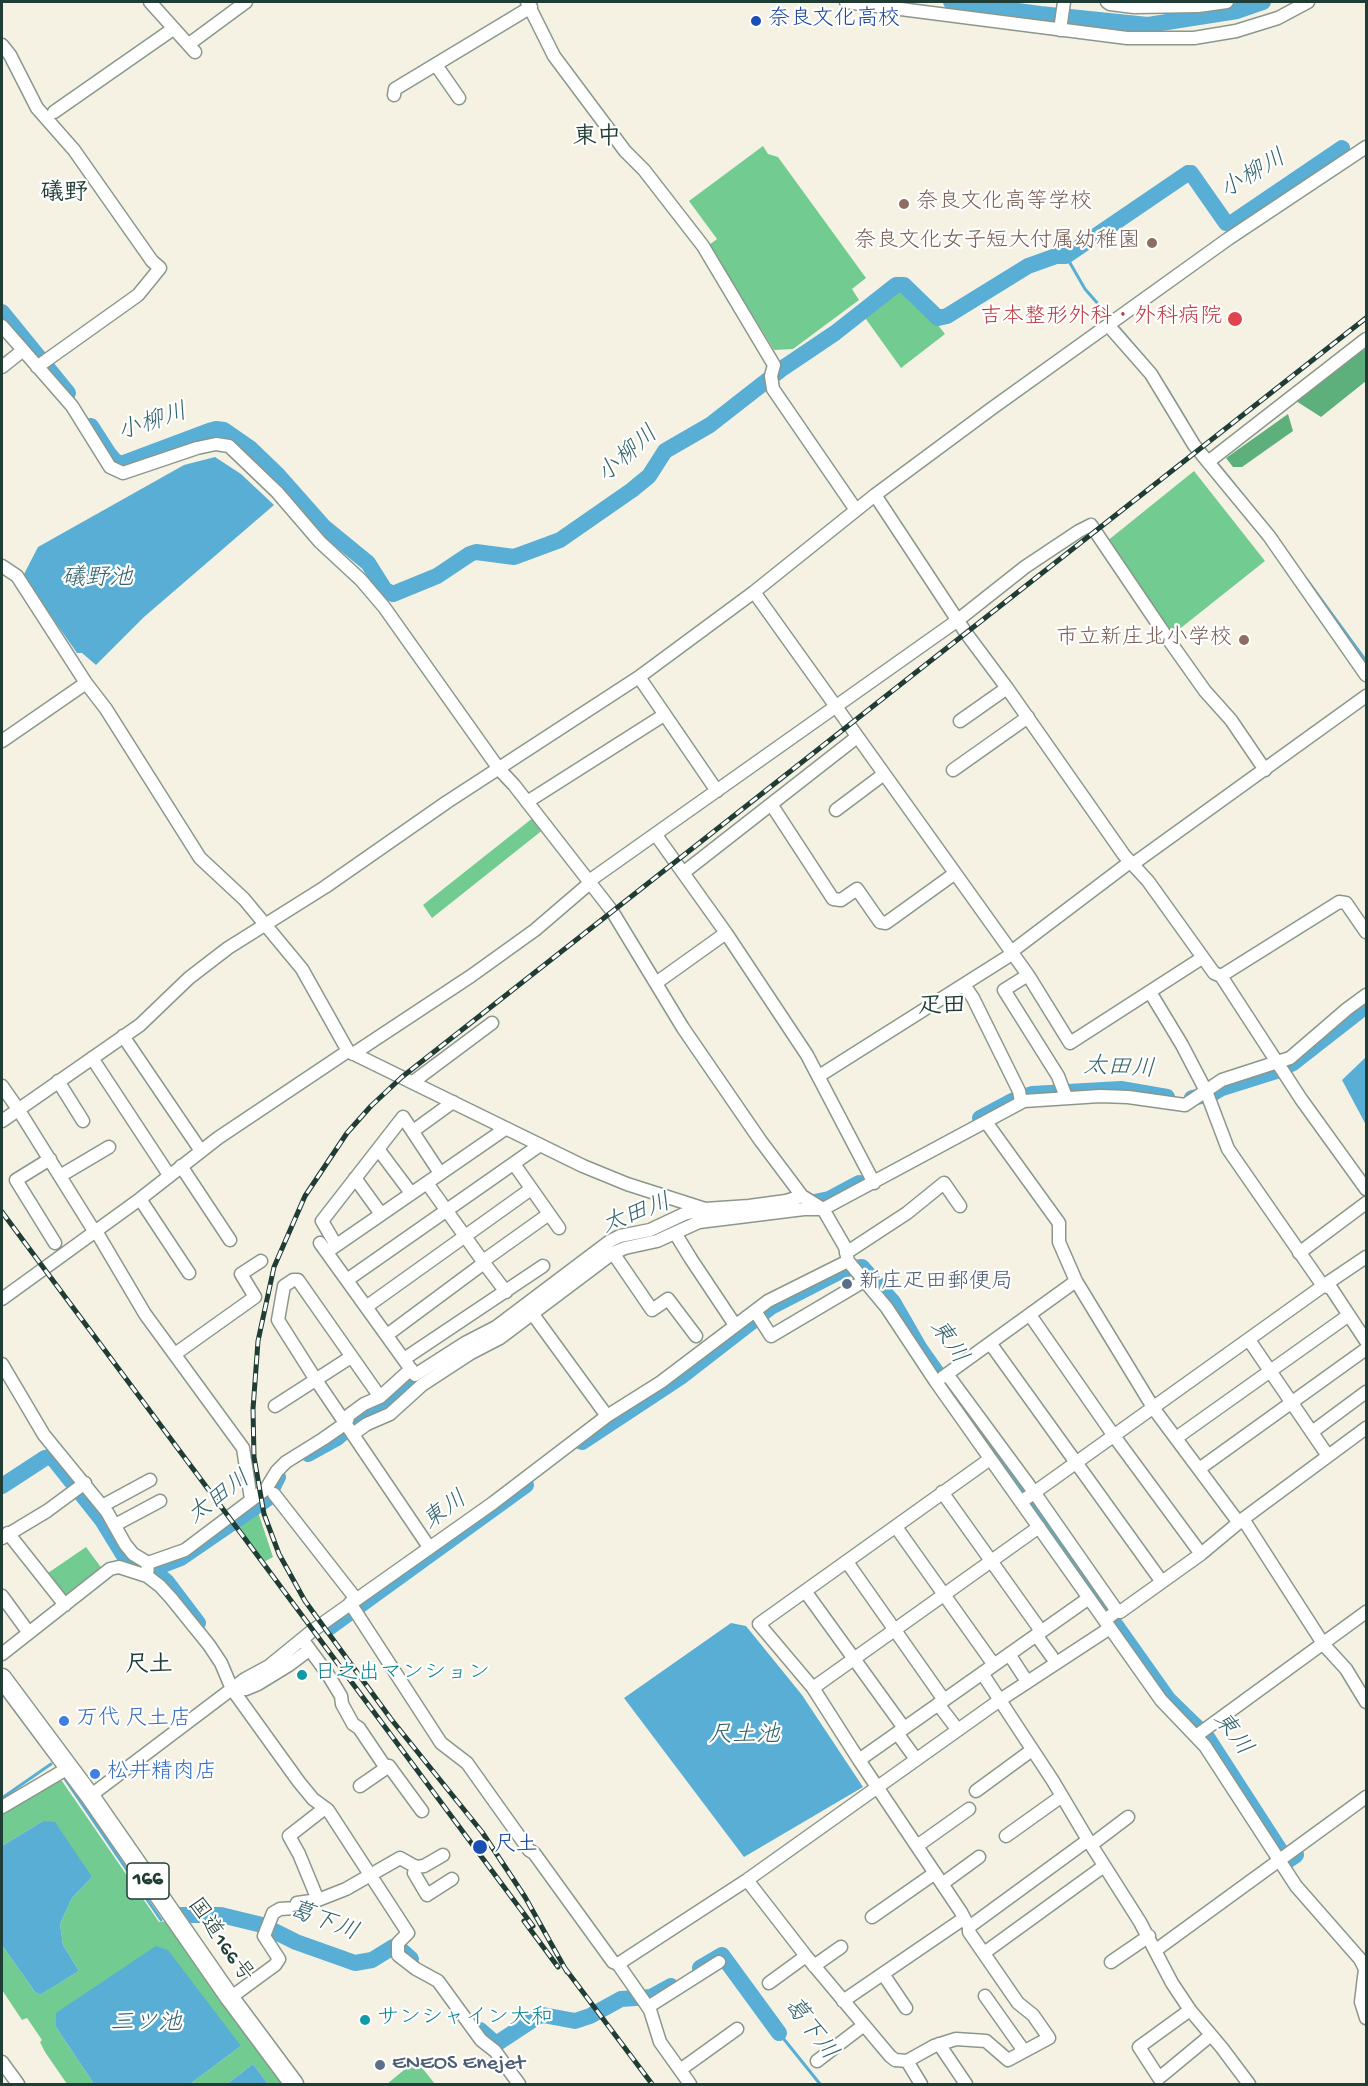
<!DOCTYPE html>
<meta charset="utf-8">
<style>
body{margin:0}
#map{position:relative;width:1368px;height:2086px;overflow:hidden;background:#f6f2e3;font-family:"Gochi Hand",sans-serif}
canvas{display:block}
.frame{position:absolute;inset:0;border:3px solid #1f3d34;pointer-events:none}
</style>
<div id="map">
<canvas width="1368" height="2086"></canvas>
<div class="frame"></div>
</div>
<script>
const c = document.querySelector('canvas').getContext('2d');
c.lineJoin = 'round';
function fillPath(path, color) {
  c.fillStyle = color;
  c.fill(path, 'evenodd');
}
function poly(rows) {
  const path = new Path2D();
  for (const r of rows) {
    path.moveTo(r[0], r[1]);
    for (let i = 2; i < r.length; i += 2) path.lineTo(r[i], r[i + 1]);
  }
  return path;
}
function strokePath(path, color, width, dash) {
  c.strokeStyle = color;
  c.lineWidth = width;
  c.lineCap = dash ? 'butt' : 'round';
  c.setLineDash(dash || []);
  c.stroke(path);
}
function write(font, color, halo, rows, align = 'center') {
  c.font = font + ' "Gochi Hand","Klee One",sans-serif';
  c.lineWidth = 4.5;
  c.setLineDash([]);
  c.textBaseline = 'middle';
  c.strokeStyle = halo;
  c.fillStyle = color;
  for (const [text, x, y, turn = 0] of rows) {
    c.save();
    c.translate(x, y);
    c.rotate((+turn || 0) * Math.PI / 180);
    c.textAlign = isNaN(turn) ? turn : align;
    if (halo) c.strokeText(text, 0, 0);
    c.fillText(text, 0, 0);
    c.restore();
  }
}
fillPath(poly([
 [763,146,768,154,778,157,866,278,852,289,859,300,793,349,774,350,709,245,717,239,689,201],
 [899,286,904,288,934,320,945,334,901,368,863,315],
 [1194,471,1265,561,1172,635,1106,542],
 [534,817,544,829,432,918,423,905],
 [258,1512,273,1557,264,1562,235,1522],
 [86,1547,103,1570,65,1601,45,1575],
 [56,1781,62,1781,159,1922,168,1921,283,2084,268,2084,253,2064,227,2084,190,2084,241,2046,56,2027,94,2084,67,2084,45,2052,40,2042,42,2040,27,2018,22,2020,2,1990,2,1945,35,1992,40,1995,79,1971,63,1945,60,1924,72,1898,92,1877,43,1821,2,1846,2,1813],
 [416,2060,435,2084,387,2084]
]), '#72cb91');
fillPath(poly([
 [1366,349,1366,381,1321,417,1296,401,1356,354],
 [1288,414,1293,431,1242,467,1233,467,1226,458]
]), '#5daf7b');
fillPath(poly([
 [215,457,241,474,274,505,144,617,96,665,82,653,77,653,23,576,38,547,184,465],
 [1366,1057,1366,1125,1342,1080],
 [731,1623,746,1626,802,1695,863,1787,744,1857,624,1698],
 [43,1821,55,1822,92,1877,72,1898,60,1924,63,1945,79,1971,40,1995,35,1992,2,1945,2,1846],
 [156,1946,168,1950,241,2046,190,2084,94,2084,56,2027,56,2013],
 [253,2064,268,2084,227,2084]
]), '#59aed5');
strokePath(poly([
 [1066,256,1085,289,1106,313],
 [1119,328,1148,362],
 [1166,387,1187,422],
 [1216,462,1249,503],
 [1307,580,1366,661],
 [65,1779,161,1920],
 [2,1798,51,1764],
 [779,2033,820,2084]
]), '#59aed5', 3);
strokePath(poly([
 [951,2,1040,14,1148,25,1237,11,1263,2],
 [2,312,68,393],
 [91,426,109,454,115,461,121,464,209,431,216,429,224,430,250,448,278,475,324,527,368,563,385,590,393,594,437,576,470,554,476,552,514,557,560,540,632,490,649,476,665,451,710,425,783,368,835,333,896,285,904,285,938,318,947,316,1028,266,1056,256,1066,256,1188,173,1191,173,1226,223,1230,224,1342,148],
 [1192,1098,1212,1094,1222,1088,1276,1071,1293,1063,1366,1006],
 [980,1118,1012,1101,1032,1094,1121,1089,1167,1097],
 [800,1205,829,1199,859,1183],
 [597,1259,614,1245,641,1239,687,1220,711,1215],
 [582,1442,682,1376,771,1307,845,1269,862,1267,893,1302,920,1349,1168,1699,1207,1737,1287,1861,1296,1855],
 [308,1454,337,1438,354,1423,377,1415,425,1377],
 [2,1486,45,1458,52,1457,102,1520,126,1559,137,1567,152,1569,181,1558,267,1499,278,1477],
 [152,1569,167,1582,198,1623],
 [330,1627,526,1485],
 [273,1670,303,1647],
 [180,1915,221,1915,262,1925,296,1942,355,1963,372,1960,393,1947,401,1950,411,1959],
 [700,1968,722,1955,779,2033],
 [480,2030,496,2044,537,2017,543,2015,575,2021,590,2016,621,1999,651,1997,671,1986]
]), '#59aed5', 16);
const minor = poly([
 [150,2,195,52],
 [527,2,554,56,625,151,644,170,703,246,774,365,771,376,773,389,856,510],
 [846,2,1127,38,1194,38,1236,31,1278,18,1308,2],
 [1107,2,1110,4,1134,7,1198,6,1227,2],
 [1060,30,1064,2],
 [189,44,246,2],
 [2,45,10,55,37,108,74,150,152,261,160,268,138,295,37,367],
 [436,65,459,98],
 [394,95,395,89,531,7],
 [54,112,173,29],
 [1108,325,1151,374,1194,445,1208,462],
 [2,326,72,406,110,467,123,473,197,448,216,444,229,446,277,492,320,542,361,580,384,607,499,769,514,785,612,911,683,1028,760,1140,802,1196,823,1209,845,1247,848,1261,887,1308,936,1382,1161,1700,1205,1746,1296,1886,1360,1959,1365,1969,1361,2002,1366,2018],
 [1366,339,1208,462,1269,536,1366,675],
 [2,367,22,351],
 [875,495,966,633,1007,688,1124,855,1148,881,1214,973,1221,976,1301,1099,1366,1189],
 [2,566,17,576,86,683,106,709,200,858,244,899,302,969,348,1051,583,1166,627,1184,705,1209],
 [754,592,1028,975,1070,1043,1202,958],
 [639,677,717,791],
 [960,721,1007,688],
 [2,741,86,683],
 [953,770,1028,717],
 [527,802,664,715],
 [771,804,833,899,841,900,857,889,880,922,886,923,954,874],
 [836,810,884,774],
 [656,835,726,933,807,1055,874,1183],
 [1133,864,1366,696],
 [683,873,857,737],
 [589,881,958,620,1025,567,1079,531,1091,525,1166,636,1205,691,1231,720,1265,770],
 [1011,952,1130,862],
 [1028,975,1004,990,1058,1076,1066,1097],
 [1221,976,1339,902,1346,903,1366,932],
 [656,983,726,933],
 [964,985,973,998,1019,1091,1021,1102],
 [1150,992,1182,1045,1206,1091,1228,1149,1323,1286,1366,1257],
 [123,1036,201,1151],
 [353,1054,471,976,535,930,591,882],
 [92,1058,169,1175],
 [819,1076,1012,954],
 [58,1081,83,1121],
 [413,1082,492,1023],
 [2,1086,18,1109,91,1226,96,1231,145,1314,243,1448,251,1499],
 [2,1121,140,1025,189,978,228,948,325,887,447,802,639,677,754,592,875,495,991,409,1228,239,1366,147],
 [986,1122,1059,1223,1059,1242,1076,1281,1154,1409,1239,1523],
 [413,1131,453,1102],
 [378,1149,411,1193],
 [50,1159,16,1180,55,1243],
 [514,1164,559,1228],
 [181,1166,230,1240],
 [60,1176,109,1147],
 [355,1178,381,1214],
 [140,1199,189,1273],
 [675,1233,691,1259,735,1325],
 [320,1243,415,1375,465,1343,496,1327,610,1241,620,1236,650,1230,684,1214,705,1209,749,1206,786,1201,802,1196],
 [336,1245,322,1221,403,1117,440,1173],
 [331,1249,505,1129],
 [613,1253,652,1310,668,1299,696,1336],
 [846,1253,907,1213,944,1183,960,1206],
 [1299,1253,1366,1203],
 [483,1261,549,1214],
 [484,1263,506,1292],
 [347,1280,540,1145],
 [2,1299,140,1199,218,1138,348,1051],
 [366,1307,531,1189],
 [529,1309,607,1416],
 [755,1311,771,1336,864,1281],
 [1030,1315,1114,1436,1201,1554],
 [387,1335,484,1263,427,1183],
 [1249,1340,1328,1456],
 [990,1343,1162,1582],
 [175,1354,255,1297,241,1274,261,1261],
 [404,1359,543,1266],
 [2,1364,44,1435,107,1512,125,1544,133,1554,148,1563],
 [947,1374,1034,1492,1117,1611],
 [943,1377,1076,1281],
 [380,1397,298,1280,293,1280,284,1286,278,1320,316,1380,429,1547],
 [275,1406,351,1357],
 [1312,1432,1366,1392],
 [353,1434,367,1424,390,1414,422,1385,471,1353,500,1338,613,1253,625,1248,657,1241,699,1222,804,1209,823,1209,1024,1101,1100,1096,1128,1097,1185,1105,1222,1080,1290,1058,1347,1009,1366,995],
 [1176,1438,1349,1315],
 [1199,1469,1366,1349],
 [942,1492,1041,1631],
 [274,1494,356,1599],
 [1021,1502,1323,1286,1331,1288,1366,1341],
 [102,1506,150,1480],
 [1243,1519,1324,1645,1346,1669,1366,1702],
 [115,1525,160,1501],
 [896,1527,994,1665],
 [8,1533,65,1605],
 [2,1538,47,1511,85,1483],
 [847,1562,944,1700],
 [148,1563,147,1576,160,1586,171,1598,209,1645,221,1663,232,1689,299,1782,313,1799,328,1810,408,1933,398,1943,398,1955,416,1969,438,1981,481,2040,495,2051,519,2084],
 [148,1563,185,1550,266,1489,277,1471,286,1462,323,1439,346,1423,349,1415,364,1404,380,1397,411,1369],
 [805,1591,904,1728],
 [2,1596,29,1633],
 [350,1603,441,1743,467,1763,529,1850,534,1853,613,1962,618,1964,650,2010,660,2042,690,2084],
 [1105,1620,1117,1611,1120,1612,1201,1554,1243,1519,1366,1428],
 [1036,1635,1052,1657],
 [302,1639,327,1673,341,1696,342,1704,353,1724,359,1728,386,1768],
 [2,1654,110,1569,119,1567,147,1576],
 [1009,1654,1024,1677],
 [982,1673,1053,1781,1088,1840,1140,1922,1172,1983,1190,2010,1222,2048,1249,2084],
 [813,1688,1039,1527],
 [234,1689,246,1689,258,1684,289,1665,309,1650],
 [938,1704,954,1725],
 [897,1733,913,1755],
 [1196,1736,1366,1612],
 [859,1760,1089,1598],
 [360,1786,389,1766,422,1811],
 [976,1791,1032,1750],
 [90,1796,245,1679,269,1666,312,1631,493,1503,607,1416,661,1382,768,1301,848,1261],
 [2,1807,68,1768],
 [1006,1836,1062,1796],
 [1091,1845,1128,1817],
 [917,1846,969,1809],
 [416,1867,414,1873,427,1895,452,1879],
 [747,1880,806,1956,890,2056,895,2060,907,2061,934,2046,956,2039,986,2041,1008,2060,1049,2038,1033,2015,1018,2003,969,1932,969,1927,961,1912,859,1760,813,1688,759,1624,990,1459],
 [942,1884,979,1857],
 [318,1900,299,1854,289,1836,325,1808],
 [872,1917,935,1873],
 [969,1927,1088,1840],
 [1156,1950,1366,1797],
 [984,1953,1104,1866],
 [1111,1962,1149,1936],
 [618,1964,747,1880,1000,1700,1110,1628],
 [814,1966,841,1947],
 [883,1974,906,2008],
 [769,1983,806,1956],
 [985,1996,1024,2051],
 [230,1998,275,1965,279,1959,264,1936,273,1913,280,1909,295,1908,297,1903,318,1900,346,1889,400,1858,416,1867,424,1866,443,1855],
 [843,2001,963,1919],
 [648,2007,719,1962],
 [1190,2010,1139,2047,1159,2078,1211,2035],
 [939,2044,966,2084],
 [817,2061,864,2025],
 [907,2061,921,2084],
 [2,2062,18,2084],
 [680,2070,737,2029]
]);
const highway = poly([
 [2,1678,90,1796,230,1998,294,2084]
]);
strokePath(minor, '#8a988c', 15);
strokePath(highway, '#8a988c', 21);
strokePath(minor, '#fff', 12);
strokePath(highway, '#fff', 18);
const rail = poly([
 [2,1212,533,1926],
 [524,1921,558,1967],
 [564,1967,652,2084],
 [567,1972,525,1897,482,1832,391,1719,305,1601,279,1554,264,1514,254,1457,253,1409,258,1341,274,1267,305,1196,347,1133,371,1106,402,1077,1366,318]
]);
strokePath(rail, '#1f3d34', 5);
strokePath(rail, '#fff', 3, [9]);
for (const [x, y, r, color] of [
 [756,21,6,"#1a4fb4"],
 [904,204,6,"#8d6e63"],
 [1152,243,6,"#8d6e63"],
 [1235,319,8,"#e0444e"],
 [1244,640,6,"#8d6e63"],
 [847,1284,6,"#5c6f8a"],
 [302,1675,6,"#0f9aa8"],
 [64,1721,6,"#3f7fe0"],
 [95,1774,6,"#3f7fe0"],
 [480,1847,8,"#1a4fb4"],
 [365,2020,6,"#0f9aa8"],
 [380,2065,6,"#5c6f8a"]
]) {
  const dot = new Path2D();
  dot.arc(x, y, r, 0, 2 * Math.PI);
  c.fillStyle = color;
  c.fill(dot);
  strokePath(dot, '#fff', 2);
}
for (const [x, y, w] of [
 [148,1881,42]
]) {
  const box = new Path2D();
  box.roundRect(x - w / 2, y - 18, w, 36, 4.5);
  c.fillStyle = '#fff';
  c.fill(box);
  strokePath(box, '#1f3d34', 1.5);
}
write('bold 21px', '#1f3d34', null, [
 ["166",148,1881]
]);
write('22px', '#164399', '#fff', [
 ["奈良文化高校",768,21],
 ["尺土",494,1847]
], 'left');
write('22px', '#785e54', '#fff', [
 ["奈良文化高等学校",916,204,"left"],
 ["奈良文化女子短大付属幼稚園",1140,243],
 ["市立新庄北小学校",1232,640]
], 'right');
write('22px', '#be3a42', '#fff', [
 ["吉本整形外科・外科病院",1222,319]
], 'right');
write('22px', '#4e5e75', '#fff', [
 ["新庄疋田郵便局",859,1284],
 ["ENEOS Enejet",392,2065]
], 'left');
write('22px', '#0d838f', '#fff', [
 ["日之出マンション",314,1675],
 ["サンシャイン大和",377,2020]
], 'left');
write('22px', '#366cbe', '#fff', [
 ["万代 尺土店",76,1721],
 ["松井精肉店",107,1774]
], 'left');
write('22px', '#1f3d34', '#fff', [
 ["国道166号",219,1941,55]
]);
write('bold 24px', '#1f3d34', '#fff', [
 ["東中",597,139],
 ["礒野",64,195],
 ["疋田",942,1008],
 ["尺土",149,1667]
]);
write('italic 24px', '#33656c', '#fff', [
 ["小柳川",1254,176,-31],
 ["小柳川",153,424,-18],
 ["小柳川",629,456,-42],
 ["礒野池",97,580],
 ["太田川",1119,1070,3],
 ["太田川",637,1216,-21],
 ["東川",947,1343,56],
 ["太田川",220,1499,-37],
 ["東川",446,1512,-36],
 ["東川",1231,1735,53],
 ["尺土池",744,1737],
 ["葛下川",323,1923,21],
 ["三ツ池",146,2025],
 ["葛下川",809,2030,53]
]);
</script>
